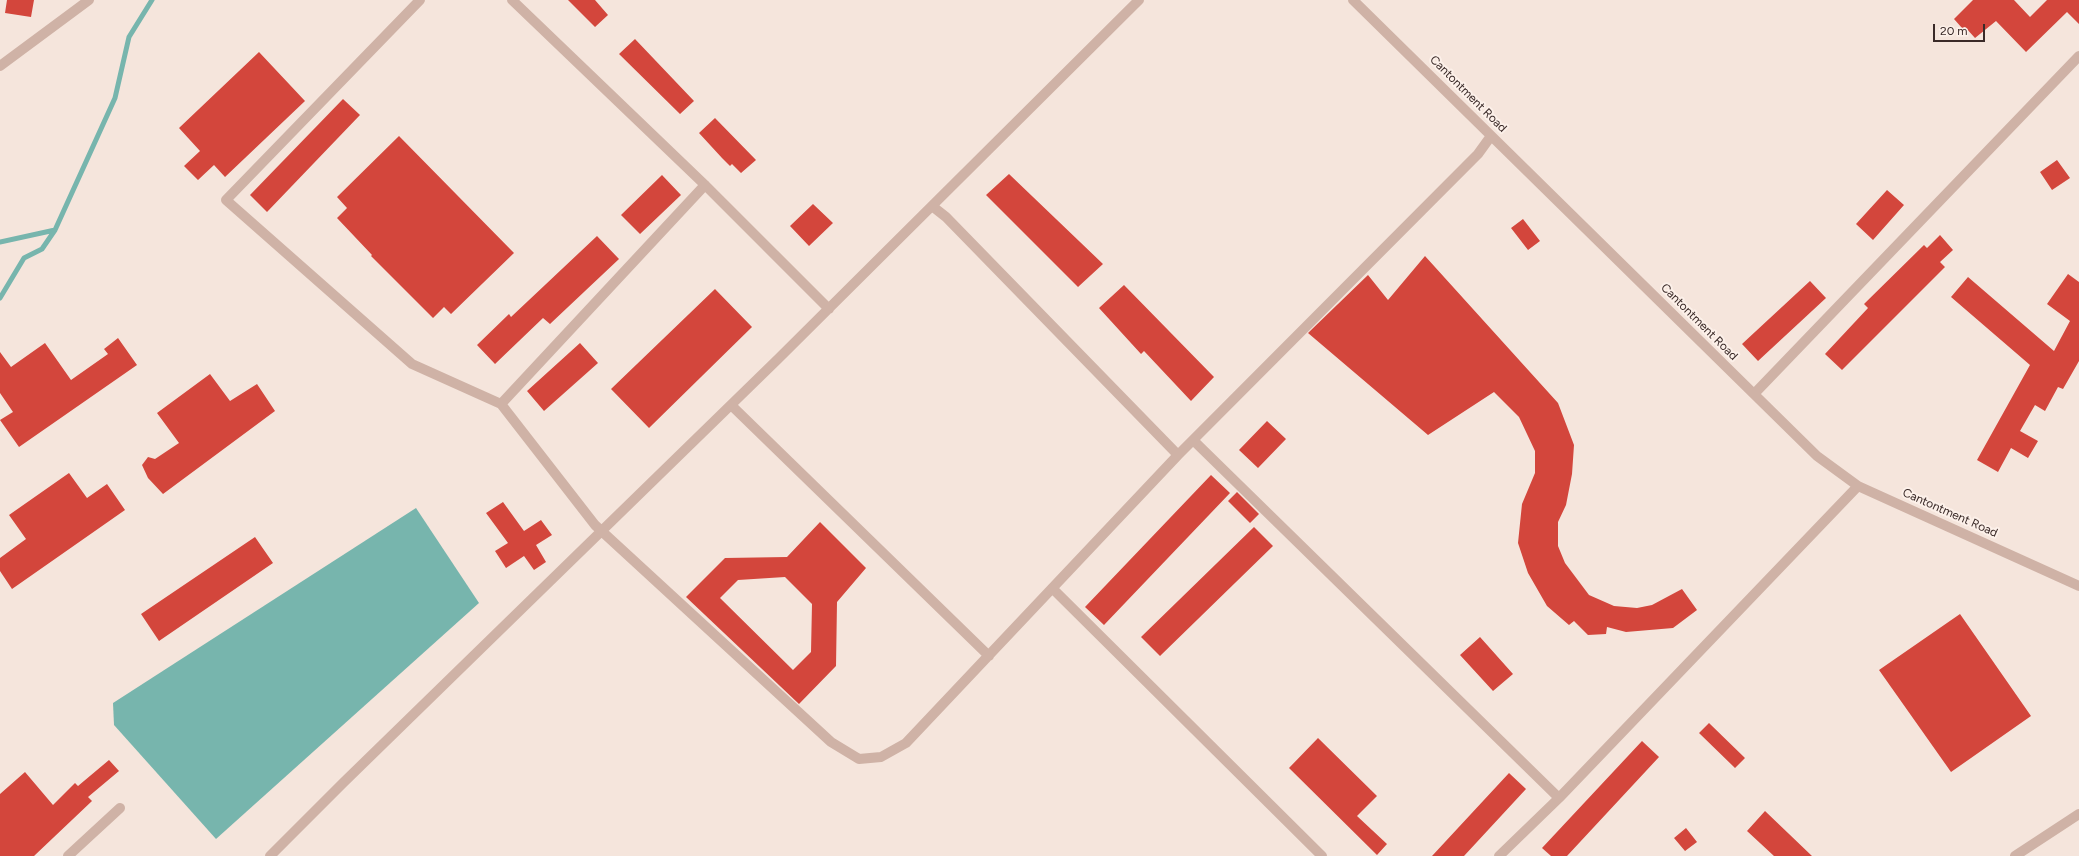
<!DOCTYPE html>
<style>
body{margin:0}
#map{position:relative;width:2079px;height:856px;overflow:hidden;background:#f5e5dc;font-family:Figtree,sans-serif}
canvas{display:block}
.scale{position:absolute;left:1933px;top:24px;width:52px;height:18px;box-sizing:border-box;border:2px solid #3a2a28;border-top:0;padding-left:5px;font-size:12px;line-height:14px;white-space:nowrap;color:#3a2a28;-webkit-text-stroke:3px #fcf0e9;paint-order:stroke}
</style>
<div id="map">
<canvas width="2079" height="856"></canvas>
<div class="scale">20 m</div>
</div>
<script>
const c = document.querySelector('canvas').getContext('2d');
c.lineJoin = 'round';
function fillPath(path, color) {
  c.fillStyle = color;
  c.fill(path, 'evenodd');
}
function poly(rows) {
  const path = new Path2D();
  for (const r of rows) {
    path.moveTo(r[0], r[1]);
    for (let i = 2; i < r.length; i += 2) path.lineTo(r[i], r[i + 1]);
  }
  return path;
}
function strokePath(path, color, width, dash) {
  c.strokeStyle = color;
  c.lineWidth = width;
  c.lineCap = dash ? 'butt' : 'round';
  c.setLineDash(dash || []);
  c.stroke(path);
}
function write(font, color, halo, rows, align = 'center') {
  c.font = font + ' Figtree,sans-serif';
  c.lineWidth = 4;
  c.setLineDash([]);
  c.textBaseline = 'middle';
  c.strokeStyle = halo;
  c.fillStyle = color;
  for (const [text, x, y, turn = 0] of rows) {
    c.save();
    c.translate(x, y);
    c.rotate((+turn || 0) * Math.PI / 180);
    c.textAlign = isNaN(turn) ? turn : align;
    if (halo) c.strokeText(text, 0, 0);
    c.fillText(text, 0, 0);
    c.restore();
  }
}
fillPath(poly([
 [416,508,479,603,216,839,114,725,113,703]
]), '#77b5ad');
strokePath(poly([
 [0,242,55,230,115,98,129,37,152,0],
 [0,298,24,258,42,249,55,230]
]), '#77b5ad', 5);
fillPath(poly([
 [7,0,34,0,31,17,5,13],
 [568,0,595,0,608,15,595,27],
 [1973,0,2014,0,2030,17,2047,0,2079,0,2079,24,2067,12,2026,52,1996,21,1975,38,1965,27,1962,28,1954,19],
 [635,39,694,101,680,114,619,54],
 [259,52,305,101,225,177,214,165,198,180,184,166,200,151,179,128],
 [343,99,360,115,267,212,250,195],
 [715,118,756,160,741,173,732,164,730,166,722,158,699,133],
 [399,136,514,253,451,314,444,307,433,318,371,256,372,255,337,218,347,208,337,197],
 [2057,160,2070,178,2052,190,2040,172],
 [1009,174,1103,264,1078,287,986,195],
 [662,175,681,195,640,234,621,215],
 [1887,190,1904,205,1873,240,1856,224],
 [813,204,833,223,809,246,790,226],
 [1523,219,1540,241,1528,250,1511,228],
 [1940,235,1953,250,1940,262,1945,267,1842,370,1825,354,1868,308,1864,304,1924,245,1927,248],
 [597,236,619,259,550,324,543,318,495,364,477,345,509,314,511,317],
 [1425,256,1558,403,1574,445,1572,474,1566,505,1558,522,1558,546,1565,563,1589,595,1614,606,1637,608,1652,605,1682,589,1697,610,1673,628,1626,632,1607,627,1606,634,1588,635,1574,621,1569,625,1547,606,1528,573,1518,543,1522,504,1535,473,1535,451,1519,417,1494,392,1428,435,1308,333,1368,275,1388,300],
 [2068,274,2079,282,2079,361,2063,389,2058,387,2045,411,2035,405,2020,431,2038,441,2028,458,2011,448,1998,472,1977,460,2030,365,1951,297,1968,277,2054,351,2070,321,2047,304],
 [1810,281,1826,298,1758,361,1742,344],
 [1124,285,1214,377,1191,401,1144,351,1141,354,1099,308],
 [715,289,752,327,649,428,611,389],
 [118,338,137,365,19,447,0,420,13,412,0,393,0,352,11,367,45,343,71,380,108,354,104,349],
 [580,343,598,363,544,411,527,391],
 [210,374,230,401,257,384,275,411,163,494,148,478,142,465,148,457,155,459,179,443,157,413],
 [1267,421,1286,439,1258,468,1239,450],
 [69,473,87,498,107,484,125,510,12,589,0,571,0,558,26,539,9,515],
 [1211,475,1230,493,1104,625,1085,607],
 [1237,492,1259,514,1250,523,1228,501],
 [503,502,524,531,541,520,552,535,536,545,546,562,534,570,524,556,506,568,495,551,508,543,486,513],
 [820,522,866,568,837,602,836,666,799,704,686,597,725,558,787,557],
 [785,577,812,604,811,652,793,670,720,598,738,580],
 [1254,527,1273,546,1160,656,1141,637],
 [255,537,273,563,159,641,141,614],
 [1960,614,2031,716,1951,772,1879,670],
 [1480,637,1513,674,1493,691,1460,655],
 [1709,723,1745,758,1735,768,1699,733],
 [1318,738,1377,796,1357,816,1387,844,1377,855,1289,768],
 [1642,741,1659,757,1567,856,1551,856,1542,848],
 [109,760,119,771,88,797,92,801,34,856,0,856,0,794,25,772,53,805,75,783,78,786],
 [1509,773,1526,789,1464,856,1432,856],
 [1765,811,1812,856,1774,856,1747,831],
 [1686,828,1697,842,1685,851,1674,838]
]), '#d3463c');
strokePath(poly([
 [420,0,226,200,412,364,501,404,595,525,831,742,859,759,881,757,906,743,1178,455,1478,154,1491,136],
 [512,0,705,185,829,309],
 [1353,0,1817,456,1858,486,2079,586],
 [0,66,89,0],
 [932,206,946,217,1178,455],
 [1754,394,2079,56],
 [501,404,705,185],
 [731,405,989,656],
 [1193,440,1559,798],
 [1053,589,1322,856],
 [68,856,120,808],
 [270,856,344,782,778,359,1139,0],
 [1499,856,1559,798,1858,486],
 [2015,856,2079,814]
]), '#cfb2a6', 10);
write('12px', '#3a2a28', '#fcf0e9', [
 ["Cantontment Road",1468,94,45],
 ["Cantontment Road",1699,322,45],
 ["Cantontment Road",1950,513,24]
]);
</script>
